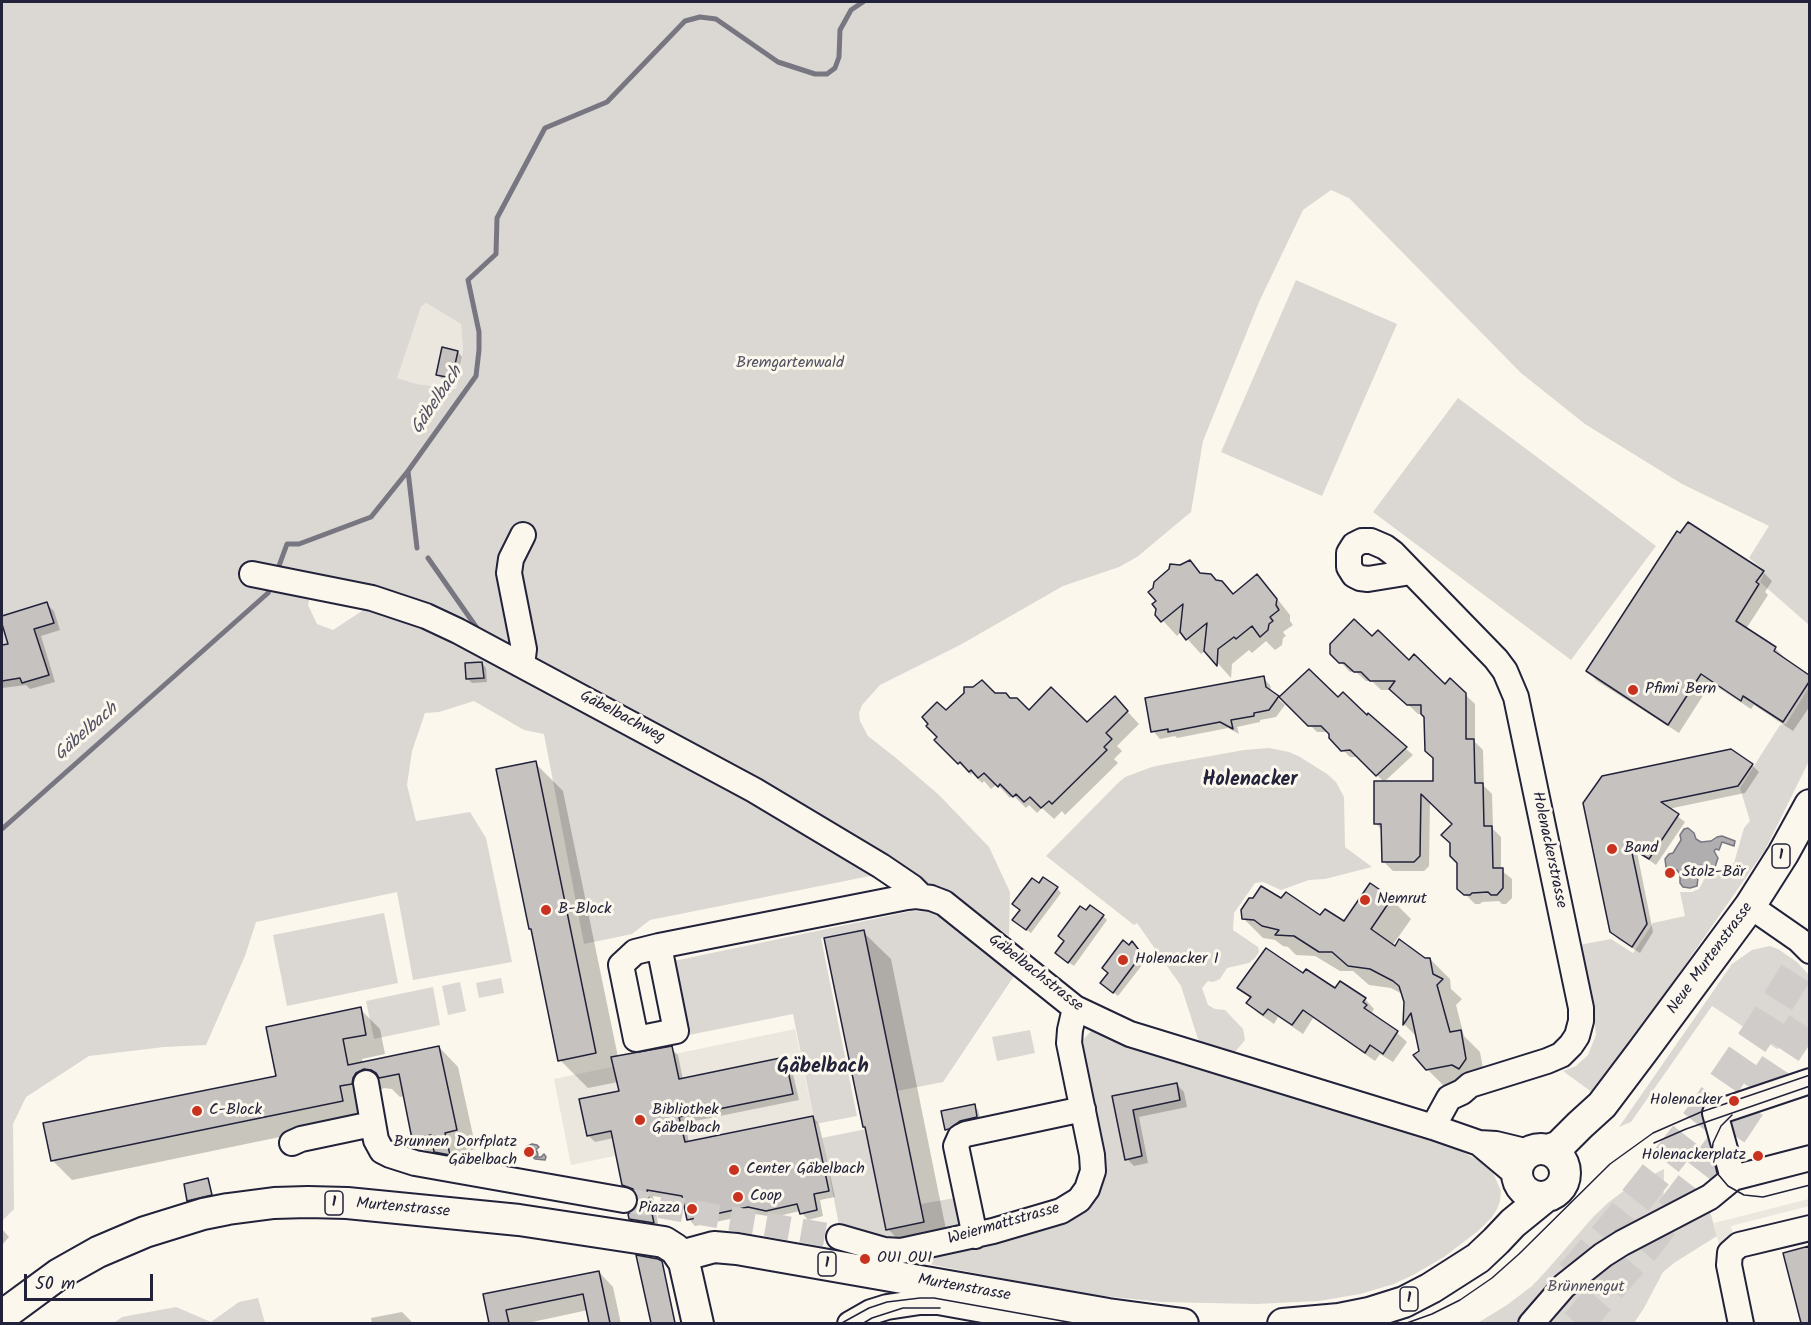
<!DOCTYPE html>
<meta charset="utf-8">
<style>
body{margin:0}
#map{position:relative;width:1811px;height:1325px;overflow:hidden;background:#fbf7ec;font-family:Kalam,sans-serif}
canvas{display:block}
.frame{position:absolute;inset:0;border:3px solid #22223b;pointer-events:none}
.scale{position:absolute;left:24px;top:1274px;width:129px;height:27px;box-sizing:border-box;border:3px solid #22223b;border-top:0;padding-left:8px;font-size:18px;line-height:21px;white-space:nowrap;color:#22223b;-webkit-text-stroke:4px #fbf7ec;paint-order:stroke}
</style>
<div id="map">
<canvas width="1811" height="1325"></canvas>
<div class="frame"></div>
<div class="scale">50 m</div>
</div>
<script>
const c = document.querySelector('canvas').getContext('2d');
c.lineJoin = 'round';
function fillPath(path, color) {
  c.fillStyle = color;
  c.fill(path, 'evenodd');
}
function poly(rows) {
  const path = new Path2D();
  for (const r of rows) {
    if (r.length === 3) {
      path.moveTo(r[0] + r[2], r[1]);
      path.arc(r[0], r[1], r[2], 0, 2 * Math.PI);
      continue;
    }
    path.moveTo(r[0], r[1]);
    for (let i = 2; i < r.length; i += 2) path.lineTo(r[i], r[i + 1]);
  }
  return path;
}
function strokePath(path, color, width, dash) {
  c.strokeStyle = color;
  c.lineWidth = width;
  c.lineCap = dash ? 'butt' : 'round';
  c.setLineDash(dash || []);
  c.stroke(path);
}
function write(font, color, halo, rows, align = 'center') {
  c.font = font + ' Kalam,sans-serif';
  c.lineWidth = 6;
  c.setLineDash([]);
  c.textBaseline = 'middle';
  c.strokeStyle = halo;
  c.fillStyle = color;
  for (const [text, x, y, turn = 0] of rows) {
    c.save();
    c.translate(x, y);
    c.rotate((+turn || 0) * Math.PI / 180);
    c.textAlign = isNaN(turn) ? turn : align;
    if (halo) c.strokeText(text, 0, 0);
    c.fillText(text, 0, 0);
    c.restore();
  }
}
fillPath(poly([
 [426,303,461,324,463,351,456,389,417,384,396,378,421,307],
 [795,1029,813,1115,571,1165,554,1079],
 [1809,1199,1809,1206,1731,1226,1756,1323,1747,1323,1724,1268,1714,1223]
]), '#ebe7df');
fillPath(poly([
 [2,2,1809,2,1809,625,1760,582,1765,571,1749,558,1769,526,1682,484,1585,424,1521,373,1349,198,1331,190,1303,210,1259,302,1203,441,1191,512,1137,557,1119,567,1063,586,960,645,880,685,862,705,859,713,860,721,868,736,896,758,939,795,989,847,1010,892,1009,936,942,887,910,878,760,786,481,632,443,613,399,597,374,589,315,577,308,605,317,624,333,630,368,607,421,624,496,659,497,665,509,672,520,671,726,781,875,869,875,875,650,920,632,934,584,944,544,734,524,730,474,701,439,712,425,713,412,751,407,785,416,821,470,812,486,838,512,962,413,980,397,892,256,922,245,956,206,1045,164,1047,89,1056,26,1097,13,1124,14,1209,2,1221],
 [426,303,461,324,463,351,456,389,417,384,397,378,421,307],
 [1296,280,1397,324,1322,496,1221,452],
 [1458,398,1656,546,1571,660,1373,512],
 [1809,687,1809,761,1765,850,1664,995,1593,1093,1563,1071,1576,1066,1588,1055,1596,1035,1595,1026,1579,945,1611,939,1633,953,1653,923,1685,916,1680,892,1692,892,1699,889,1707,874,1734,863,1744,828,1750,821,1740,788,1780,725,1786,724],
 [1269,748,1289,752,1300,757,1327,774,1336,782,1344,797,1345,847,1372,867,1325,879,1309,880,1281,890,1263,882,1255,883,1234,913,1233,930,1258,947,1259,952,1255,958,1249,963,1227,968,1220,979,1213,982,1208,981,1202,988,1208,1005,1215,1009,1225,1010,1243,1029,1245,1040,1235,1052,1201,1042,1198,1039,1181,986,1137,923,1134,925,1046,856,1118,783,1125,777,1152,767,1166,764,1244,750],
 [912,911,932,912,943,918,1014,976,943,1082,897,1091,863,930,821,938,857,1116,815,1124,793,1014,684,1036,669,962],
 [384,913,398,983,287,1006,273,935],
 [1770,946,1778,949,1797,962,1809,975,1809,1037,1777,1049,1712,1006,1631,1122,1619,1127,1732,964,1752,950],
 [501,978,504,993,479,998,476,983],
 [460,982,466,1011,448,1015,442,986],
 [433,987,440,1025,374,1039,366,1001],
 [1030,1030,1035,1053,997,1061,992,1037],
 [1091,1031,1098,1032,1442,1141,1487,1165,1493,1173,1501,1191,1500,1201,1497,1209,1492,1217,1478,1231,1444,1257,1413,1275,1394,1284,1360,1294,1319,1301,1256,1304,1161,1302,1085,1294,907,1260,1063,1219,1099,1140,1096,1111,1083,1048,1083,1040],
 [866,1129,887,1230,924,1222,920,1204,955,1198,959,1222,956,1227,899,1239,883,1237,839,1225,822,1138],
 [1664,1169,1663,1227,1708,1204,1717,1236,1674,1263,1663,1272,1644,1308,1634,1323,1476,1324,1507,1305,1532,1286,1547,1270,1594,1216,1609,1202,1629,1187],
 [258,1298,265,1323,114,1323,122,1317,176,1307,211,1322,239,1302]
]), '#dbd8d3');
const water = poly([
 [1688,828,1694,833,1696,839,1701,842,1711,841,1717,837,1722,836,1735,841,1734,846,1722,842,1719,850,1716,849,1714,851,1718,858,1715,867,1707,870,1701,865,1696,875,1698,878,1697,886,1690,888,1683,887,1680,883,1680,874,1677,870,1666,867,1665,859,1669,854,1673,853,1681,840,1680,835,1684,829,1688,828],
 [532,1144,537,1145,539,1147,532,1153,537,1151,538,1155,536,1157,533,1155,533,1157,541,1157,544,1154,546,1157,545,1160,535,1159,531,1156,526,1155,526,1147,532,1144]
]);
fillPath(water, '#b1aeb0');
strokePath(water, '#787681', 1.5);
fillPath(poly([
 [458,352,462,357,456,382,442,379,438,375],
 [1190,562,1203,575,1217,582,1222,582,1234,595,1257,576,1271,591,1290,615,1290,621,1293,625,1283,632,1286,636,1283,638,1282,645,1275,650,1266,641,1252,653,1249,650,1232,664,1231,678,1206,650,1201,654,1181,632,1177,636,1157,614,1180,567],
 [1763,572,1772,581,1765,592,1768,595,1746,629,1775,648,1785,658,1784,660,1810,677,1810,706,1793,731,1754,705,1751,709,1711,683,1679,733,1597,681,1588,671],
 [47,604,54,611,60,630,41,636,55,682,30,689,26,685,2,688,2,646,10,646,2,617],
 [1372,638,1445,686,1450,680,1475,704,1475,742,1483,750,1484,786,1492,794,1493,829,1501,837,1501,870,1512,879,1512,898,1506,904,1502,904,1499,901,1482,902,1480,904,1475,904,1459,888,1458,862,1454,824,1430,801,1429,866,1424,871,1393,871,1384,862,1383,831,1375,823,1435,783,1434,758,1426,717,1423,714,1418,714,1393,690,1381,690,1372,681,1366,681,1356,672,1350,672,1332,653],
 [482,663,486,668,487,682,472,683,468,679],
 [1263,678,1270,685,1272,693,1285,705,1276,717,1260,720,1260,722,1237,727,1239,734,1228,728,1177,738,1175,736,1160,739,1153,731],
 [994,694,1029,712,1087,724,1126,710,1139,724,1117,746,1122,751,1114,759,1118,763,1065,815,1062,811,1054,819,1042,808,1037,813,1029,805,1026,808,1013,795,1010,798,997,784,991,789,984,781,982,783,972,773,971,775,936,740,939,737,946,712],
 [1282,697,1338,699,1367,717,1368,716,1413,755,1384,782,1359,757,1350,757,1331,738,1329,732,1317,732],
 [535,763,563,791,618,1057,671,1048,678,1055,683,1080,785,1059,791,1065,799,1100,685,1123,689,1143,813,1117,819,1124,835,1197,820,1200,823,1216,808,1220,800,1211,774,1217,755,1214,695,1226,689,1219,685,1201,653,1196,659,1229,637,1225,630,1218,639,1203,638,1194,630,1191,623,1184,614,1138,595,1142,588,1135,620,1092,618,1082,588,1088,560,1060,533,932,530,929],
 [1752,765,1759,772,1745,793,1668,809,1685,822,1656,865,1637,852,1653,932,1640,953,1618,939,1611,931,1585,803],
 [1039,885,1057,888,1061,893,1031,933,1018,924],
 [1391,899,1411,919,1392,946,1425,960,1430,959,1450,979,1451,989,1462,999,1456,1005,1464,1036,1480,1052,1485,1080,1447,1089,1427,1069,1420,1052,1418,1038,1404,1024,1406,1001,1404,995,1391,988,1369,985,1353,971,1340,971,1315,956,1296,955,1288,947,1283,946,1275,940,1263,938,1243,918,1282,900,1321,917,1344,923],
 [1087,912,1103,916,1107,920,1074,966,1061,957],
 [863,932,891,959,950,1249,915,1257,888,1229,867,1129,864,1126],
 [1129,947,1137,947,1146,960,1118,996,1107,987],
 [1303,975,1335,990,1365,999,1374,1009,1372,1012,1375,1015,1375,1017,1397,1033,1407,1042,1393,1062,1380,1054,1375,1061,1313,1018,1303,1034,1278,1017,1274,1024,1258,1013,1248,1003,1251,999,1239,988],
 [360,1009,380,1029,385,1054,362,1059,363,1063,439,1047,458,1067,476,1149,464,1152,469,1173,433,1158,414,1139,405,1096,400,1097,392,1089,384,1088,376,1092,362,1120,72,1180,52,1160,278,1077],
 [1176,1084,1184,1092,1187,1107,1139,1117,1148,1163,1134,1166,1127,1159,1114,1097],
 [974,1106,978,1110,981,1121,951,1133,946,1129],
 [208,1180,213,1196,190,1202,189,1200],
 [2,1229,9,1237,2,1245],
 [1810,1248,1810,1324,1803,1324,1785,1254],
 [638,1257,661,1262,663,1264,675,1324,652,1324],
 [599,1272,613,1287,621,1324,591,1324,588,1310,523,1324,490,1324,485,1295],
 [402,1312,414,1324,372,1324,371,1318]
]), '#0003');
strokePath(poly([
 [408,471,417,548],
 [428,558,479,631],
 [276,574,287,544,299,544,371,517,408,471,476,376,479,350,479,332,468,280,496,254,497,218,545,128,607,102,685,21,700,17,716,19,778,62,815,74,827,74,835,68,839,57,840,30,851,10,863,2],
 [2,829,268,593,271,585]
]), '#787681', 5);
const building = poly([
 [442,347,458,351,452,378,436,375,442,347],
 [1688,522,1764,571,1756,582,1759,584,1736,621,1776,647,1774,651,1809,675,1809,682,1783,722,1743,696,1741,701,1701,674,1668,725,1586,671,1677,531,1680,533,1688,522],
 [1190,560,1200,573,1211,574,1216,580,1222,581,1233,594,1257,574,1277,599,1276,605,1279,610,1270,617,1273,621,1269,624,1268,630,1260,637,1252,626,1236,639,1234,637,1218,649,1217,666,1204,651,1207,623,1186,640,1180,632,1183,604,1161,622,1155,615,1156,609,1152,604,1156,601,1148,592,1153,588,1154,582,1169,569,1170,564,1180,565,1190,560],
 [47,602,54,623,34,629,49,675,22,683,20,678,2,681,2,645,8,644,2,624,2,616,47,602],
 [1354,619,1372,636,1378,630,1409,660,1414,654,1445,684,1450,678,1466,693,1466,739,1474,739,1475,783,1483,783,1484,826,1492,826,1493,868,1503,868,1503,888,1497,895,1491,895,1488,892,1472,893,1470,895,1464,895,1457,889,1457,863,1450,856,1450,843,1441,835,1452,824,1421,794,1420,856,1414,862,1382,862,1381,824,1374,824,1374,781,1433,781,1433,758,1425,751,1424,717,1421,714,1421,705,1407,705,1389,689,1395,681,1370,681,1361,672,1354,672,1344,663,1339,663,1330,654,1330,644,1354,619],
 [482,662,484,678,466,679,465,663,482,662],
 [1309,669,1338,697,1343,692,1367,715,1368,713,1407,747,1376,776,1350,750,1341,751,1329,738,1329,734,1321,726,1308,726,1279,697,1309,669],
 [1264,676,1266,687,1279,696,1269,710,1254,713,1254,716,1231,720,1233,729,1220,722,1168,732,1168,729,1151,732,1145,698,1264,676],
 [982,680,995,693,1006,693,1010,698,1017,698,1029,710,1051,687,1087,722,1115,696,1128,711,1106,733,1112,739,1104,747,1107,750,1052,804,1049,801,1041,808,1030,797,1024,802,1016,794,1013,797,1000,784,998,787,984,773,978,778,971,770,969,772,960,762,958,764,934,740,937,737,926,726,928,724,922,717,937,702,946,710,964,693,964,687,973,687,982,680],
 [1731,749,1753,764,1738,786,1661,802,1679,814,1649,859,1631,848,1647,924,1632,947,1610,932,1583,803,1602,776,1731,749],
 [536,761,596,1053,558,1061,531,929,529,929,496,769,536,761],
 [1043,877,1058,887,1026,930,1012,920,1020,910,1012,904,1032,878,1039,883,1043,877],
 [1370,883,1392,898,1371,929,1395,946,1399,939,1425,958,1430,958,1433,974,1443,979,1437,985,1450,1032,1461,1030,1466,1059,1459,1069,1452,1065,1426,1070,1413,1055,1419,1051,1411,1013,1403,1025,1404,1002,1399,986,1393,981,1370,969,1348,966,1332,952,1319,952,1294,936,1275,935,1279,930,1262,926,1254,920,1242,919,1241,910,1249,898,1253,898,1261,886,1281,898,1286,892,1320,915,1325,909,1344,921,1370,883],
 [1090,905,1104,915,1068,963,1055,953,1064,941,1058,936,1080,906,1086,910,1090,905],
 [864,930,924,1222,886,1230,865,1127,863,1127,824,938,864,930],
 [1123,940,1129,945,1132,941,1142,954,1113,993,1100,983,1108,973,1102,968,1123,940],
 [1266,948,1303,973,1306,969,1335,988,1340,981,1366,998,1363,1002,1367,1005,1364,1008,1398,1031,1383,1054,1370,1045,1365,1053,1303,1010,1292,1025,1268,1009,1263,1015,1246,1003,1251,997,1237,988,1266,948],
 [361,1007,366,1035,343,1039,348,1065,439,1046,457,1130,445,1133,450,1155,434,1152,431,1135,412,1139,399,1074,379,1078,376,1073,371,1070,364,1069,356,1073,353,1078,352,1084,340,1086,343,1101,51,1161,43,1123,276,1076,266,1027,361,1007],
 [672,1046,679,1079,785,1057,793,1094,679,1117,685,1142,813,1116,829,1191,814,1194,817,1210,800,1214,797,1204,766,1211,748,1207,687,1220,682,1196,647,1190,654,1223,629,1219,628,1214,635,1209,638,1203,638,1196,633,1189,622,1185,611,1131,587,1136,579,1099,619,1091,611,1057,672,1046],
 [1177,1083,1180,1100,1133,1110,1142,1156,1125,1160,1112,1096,1177,1083],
 [975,1104,977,1117,960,1121,949,1129,945,1130,941,1111,975,1104],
 [208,1178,212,1195,187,1201,184,1184,208,1178],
 [1809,1246,1809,1323,1801,1323,1783,1253,1809,1246],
 [636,1255,658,1259,662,1261,675,1323,651,1323,636,1255],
 [599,1271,610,1323,589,1323,583,1294,506,1310,509,1323,489,1323,483,1294,599,1271]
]);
fillPath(building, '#c6c2c0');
strokePath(building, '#22223b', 1.5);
strokePath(poly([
 [624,1200,839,1237]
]), '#d0ccc9', 24, [24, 12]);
strokePath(poly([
 [1572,1275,1619,1221,1701,1117,1759,1032,1810,950],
 [1577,1324,1646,1245,1727,1139,1810,1014]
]), '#d0ccc9', 33, [33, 16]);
const minor = poly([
 [1411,572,1368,579,1360,578,1354,575,1349,567,1349,553,1354,545,1362,541,1371,541,1385,547,1393,553,1496,659,1505,671,1516,697,1581,1008,1581,1021,1577,1036,1571,1045,1561,1055,1547,1061,1470,1085,1462,1092,1449,1098,1433,1127],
 [252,574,372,598,426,616,458,631,754,790,881,866,912,887,921,896],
 [522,665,524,649,509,573,511,559,523,535],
 [1750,906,1799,940,1810,951],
 [659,946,907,897,916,896,931,898,944,903,1075,1008,1130,1034,1433,1127,1479,1143,1496,1144,1529,1152],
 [659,946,676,1031,636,1039,621,965,635,952,659,946],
 [366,1083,376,1140,382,1151,390,1155,415,1163,624,1200],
 [292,1143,301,1139,372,1124],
 [1479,1143,1516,1174],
 [1733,1178,1715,1113,1810,1081],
 [975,1236,956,1146,960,1137,966,1134,1083,1109],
 [839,1237,884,1250,901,1251,993,1231,1061,1211,1079,1200,1087,1189,1093,1171,1092,1155,1069,1043,1070,1030,1075,1008],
 [850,1324,871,1312,887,1307,920,1302,938,1302,1061,1324],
 [1531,1324,1564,1286,1603,1255,1622,1243,1710,1197,1733,1178,1810,1158],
 [1741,1324,1729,1265,1730,1253,1739,1245,1810,1228]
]);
const major = poly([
 [1541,1173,24],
 [1549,1150,1559,1146,1580,1125,1602,1105,1642,1052,1750,906,1783,854,1810,805],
 [681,1256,714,1247,737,1249,1108,1314,1183,1324],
 [2,1316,59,1274,98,1252,145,1232,203,1214,228,1209,274,1203,308,1202,347,1203,519,1220,664,1242,675,1249,684,1262,698,1324],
 [1283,1324,1339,1319,1369,1313,1404,1302,1431,1288,1478,1258,1496,1241,1513,1223,1545,1197]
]);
strokePath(minor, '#22223b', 28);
strokePath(major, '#22223b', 34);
strokePath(minor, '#fbf7ec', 24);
strokePath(major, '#fbf7ec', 30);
strokePath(poly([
 [1732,1115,1721,1126,1713,1143,1712,1152,1717,1173,1728,1186,1744,1195,1763,1197,1810,1185],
 [1654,1143,1686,1129,1810,1086],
 [840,1324,869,1308,887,1302,920,1298,934,1298,1079,1324],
 [862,1324,872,1318,903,1308,940,1308],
 [1404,1324,1432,1314,1460,1300,1492,1278,1519,1254,1610,1164,1653,1133,1701,1112,1810,1075]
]), '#22223b', 1.5);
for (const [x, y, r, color] of [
 [1633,690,6,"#c8321e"],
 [1612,849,6,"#c8321e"],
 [1670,873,6,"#c8321e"],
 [1365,900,6,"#c8321e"],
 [546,910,6,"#c8321e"],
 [1123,960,6,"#c8321e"],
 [1734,1101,6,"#c8321e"],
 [197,1111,6,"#c8321e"],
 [640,1120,6,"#c8321e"],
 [529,1152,6,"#c8321e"],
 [1758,1156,6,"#c8321e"],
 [734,1170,6,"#c8321e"],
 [738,1197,6,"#c8321e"],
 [692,1209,6,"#c8321e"],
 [865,1259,6,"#c8321e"]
]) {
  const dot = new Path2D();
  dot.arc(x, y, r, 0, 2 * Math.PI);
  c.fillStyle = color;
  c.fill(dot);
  strokePath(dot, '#fbf7ec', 2);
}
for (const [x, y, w] of [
 [1781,856,18],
 [334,1203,18],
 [827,1264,18],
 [1409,1299,18]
]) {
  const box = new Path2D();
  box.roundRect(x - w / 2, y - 12, w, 24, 4.5);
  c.fillStyle = '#fbf7ec';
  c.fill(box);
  strokePath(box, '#22223b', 1.5);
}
write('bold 15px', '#22223b', null, [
 ["1",1781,856],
 ["1",334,1203],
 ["1",827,1264],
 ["1",1409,1299]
]);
write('16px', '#505061', '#fbf7ec', [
 ["Bremgartenwald",790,364],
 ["Brünnengut",1586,1288]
]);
write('16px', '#22223b', '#fbf7ec', [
 ["Pfimi Bern",1645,690],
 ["Band",1624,849],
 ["Stolz-Bär",1682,873],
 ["Nemrut",1377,900],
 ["B-Block",558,910],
 ["Holenacker I",1135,960],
 ["Holenacker",1722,1101,"right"],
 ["C-Block",209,1111],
 ["Bibliothek",652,1111],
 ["Gäbelbach",652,1129],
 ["Brunnen Dorfplatz",517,1143,"right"],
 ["Gäbelbach",517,1161,"right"],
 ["Holenackerplatz",1746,1156,"right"],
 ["Center Gäbelbach",746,1170],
 ["Coop",750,1197],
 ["Piazza",680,1209,"right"],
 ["OUI OUI",877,1259]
], 'left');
write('16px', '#22223b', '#fbf7ec', [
 ["Gäbelbachweg",622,718,28],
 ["Holenackerstrasse",1548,850,78],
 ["Neue Murtenstrasse",1711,959,-54],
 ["Gäbelbachstrasse",1035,974,38],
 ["Murtenstrasse",403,1209,5],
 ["Weiermattstrasse",1004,1225,-16],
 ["Murtenstrasse",964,1289,10]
]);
write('italic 18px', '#545364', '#fbf7ec', [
 ["Gäbelbach",438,401,-56],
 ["Gäbelbach",87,733,-41]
]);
write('bold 20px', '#22223b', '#fbf7ec', [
 ["Holenacker",1250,782],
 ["Gäbelbach",823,1069]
]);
</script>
